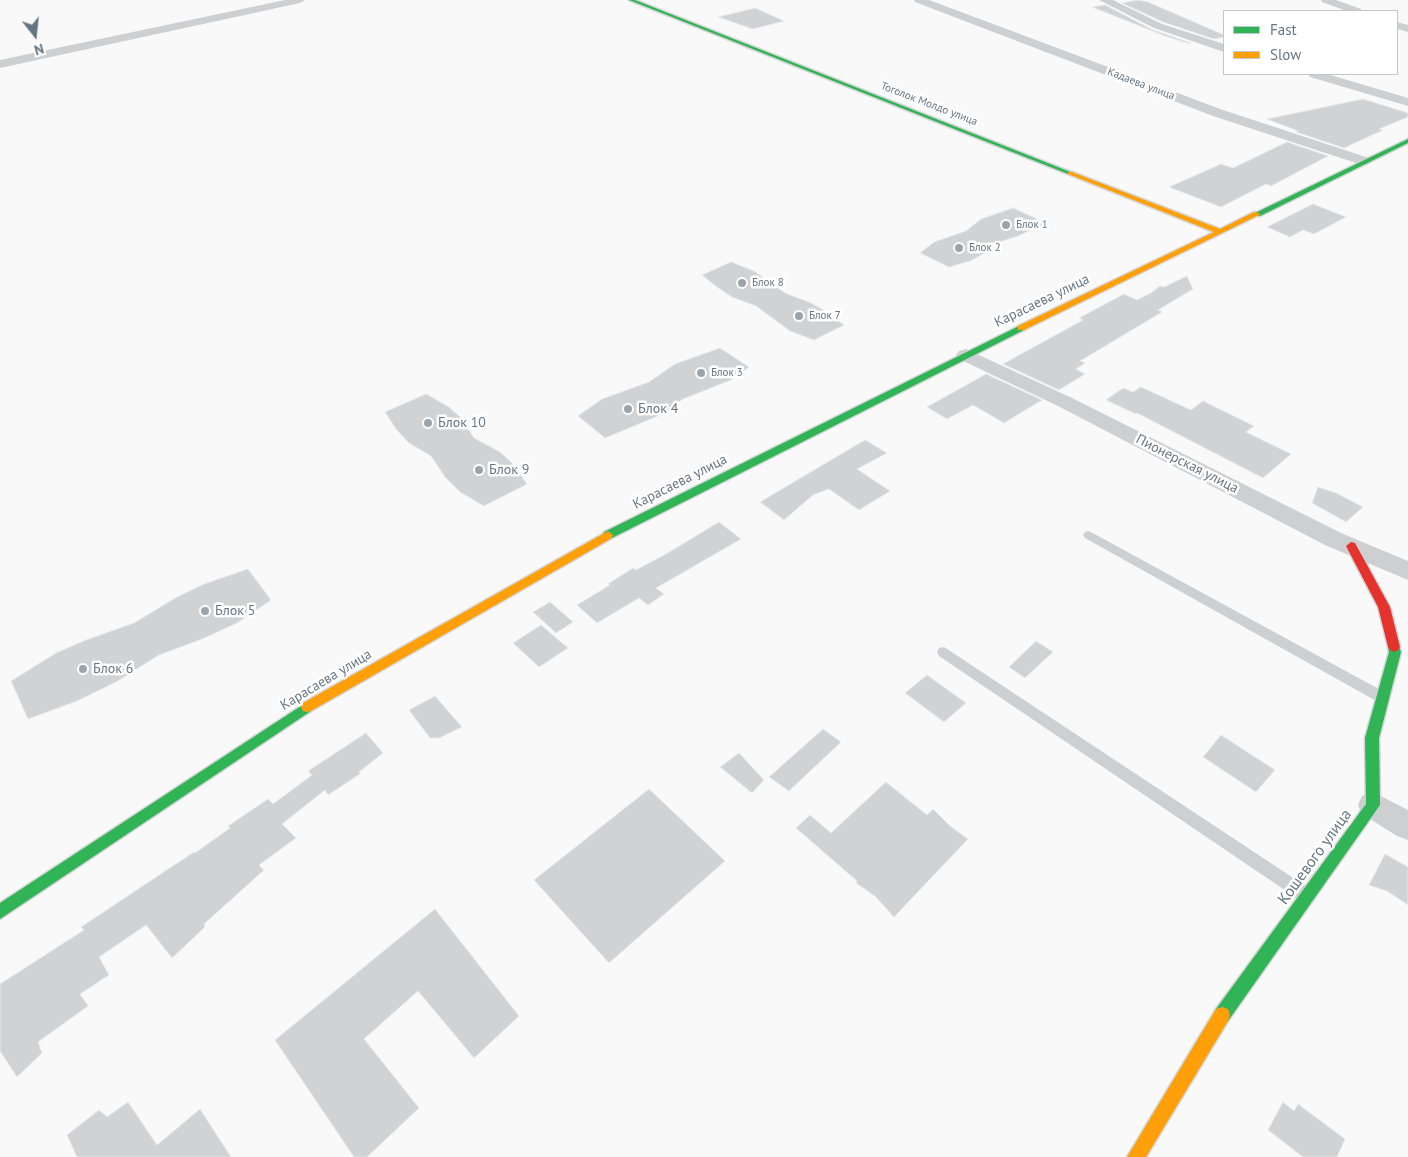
<!DOCTYPE html>
<meta charset="utf-8">
<style>
body{margin:0}
#map{position:relative;width:1408px;height:1157px;overflow:hidden;background:#f9f9f9;font-family:"PT Sans",sans-serif}
canvas{display:block}
.legend{position:absolute;left:1223px;top:10px;width:175px;height:65px;box-sizing:border-box;background:#fff;border:1px solid #c1c8cd;margin:0;padding:6px 9px;list-style:none;font-size:15px;color:#657683}
.legend li{display:flex;align-items:center;gap:10px;height:25px}
.legend b{width:25px;border:1px solid #c1c8cd}
.north{position:absolute;left:10px;top:10px;width:50px;height:50px;-webkit-text-stroke:4px #fff;paint-order:stroke;rotate:164deg;font-size:14px;font-weight:700;line-height:20px;text-align:center;color:#657683}
.north::after{content:'';display:block;margin:auto;width:18px;height:22px;background:#657683;clip-path:polygon(50% 0,100% 100%,50% 72%,0 100%)}
</style>
<div id="map">
<canvas width="1408" height="1157"></canvas>
<ul class="legend">
<li><b style="height:6px;background:#30b455"></b>Fast</li>
<li><b style="height:6px;background:#ff9f0a"></b>Slow</li>
</ul>
<div class="north">N</div>
</div>
<script>
const c = document.querySelector('canvas').getContext('2d');
c.lineJoin = 'round';
function fillPath(path, color) {
  c.fillStyle = color;
  c.fill(path, 'evenodd');
}
function poly(rows) {
  const path = new Path2D();
  for (const r of rows) {
    path.moveTo(r[0], r[1]);
    for (let i = 2; i < r.length; i += 2) path.lineTo(r[i], r[i + 1]);
  }
  return path;
}
function strokePath(path, color, width, dash) {
  c.strokeStyle = color;
  c.lineWidth = width;
  c.lineCap = dash ? 'butt' : 'round';
  c.setLineDash(dash || []);
  c.stroke(path);
}
function write(font, color, halo, rows, align = 'center') {
  c.font = font + ' "PT Sans",sans-serif';
  c.lineWidth = 5;
  c.setLineDash([]);
  c.textBaseline = 'middle';
  c.strokeStyle = halo;
  c.fillStyle = color;
  for (const [text, x, y, turn = 0] of rows) {
    c.save();
    c.translate(x, y);
    c.rotate((+turn || 0) * Math.PI / 180);
    c.textAlign = isNaN(turn) ? turn : align;
    if (halo) c.strokeText(text, 0, 0);
    c.fillText(text, 0, 0);
    c.restore();
  }
}
const building = poly([
 [1138,0,1148,2,1224,35,1224,37,1214,39,1163,22,1122,3,1138,0],
 [1105,5,1153,30,1191,43,1187,43,1165,36,1092,7,1105,5],
 [755,8,784,21,753,29,718,17,755,8],
 [1363,99,1408,113,1408,117,1379,129,1383,130,1344,148,1296,132,1298,131,1267,119,1363,99],
 [1287,142,1328,156,1271,186,1266,184,1221,207,1169,187,1221,164,1233,168,1287,142],
 [1313,204,1346,217,1314,234,1303,230,1290,237,1267,227,1313,204],
 [1013,208,1046,223,1018,236,999,242,985,253,970,261,949,267,920,253,934,242,966,231,981,219,1013,208],
 [731,262,754,271,785,293,811,303,825,311,844,325,814,340,790,331,756,306,732,297,717,287,702,275,731,262],
 [1187,276,1193,289,1158,310,1162,312,1080,361,1085,363,1076,369,1085,374,1059,390,1003,364,1083,320,1079,318,1124,294,1137,300,1151,293,1160,286,1164,287,1187,276],
 [720,348,749,367,731,380,683,399,658,416,605,438,578,416,602,399,649,382,675,364,720,348],
 [986,374,1042,400,1004,423,973,405,947,419,927,407,986,374],
 [1141,387,1191,410,1203,401,1254,426,1246,432,1291,454,1263,478,1137,413,1136,414,1106,400,1123,388,1133,392,1141,387],
 [426,394,449,407,460,417,474,438,500,452,512,463,527,484,484,506,460,492,445,477,431,456,409,443,396,429,385,412,426,394],
 [865,440,887,453,857,469,890,491,859,510,829,489,813,495,784,520,760,502,865,440],
 [1318,487,1336,493,1363,507,1346,522,1312,503,1318,487],
 [719,522,741,539,656,588,664,594,648,605,639,598,597,623,577,605,610,585,608,584,633,568,636,570,666,554,719,522],
 [248,569,271,600,237,623,202,639,159,655,116,682,77,701,28,719,11,681,56,653,86,640,134,623,177,597,204,584,248,569],
 [550,602,573,622,556,633,533,612,550,602],
 [541,625,568,648,539,667,513,643,541,625],
 [1036,641,1053,652,1025,678,1009,667,1036,641],
 [927,675,966,703,944,722,905,693,927,675],
 [435,696,462,727,439,738,430,738,409,710,435,696],
 [823,729,841,742,789,791,769,777,823,729],
 [366,733,383,753,359,772,360,774,328,795,325,790,282,824,296,838,259,865,264,870,204,924,205,927,172,958,146,925,99,957,109,975,80,994,88,1006,38,1042,42,1053,17,1077,0,1051,0,984,84,930,81,927,194,852,195,853,230,828,228,826,268,799,273,804,312,775,308,771,366,733],
 [1221,735,1275,770,1256,792,1203,757,1221,735],
 [739,753,764,780,752,793,720,767,739,753],
 [886,782,927,815,933,809,950,826,968,839,894,917,875,896,856,883,857,881,796,828,810,815,831,833,886,782],
 [649,789,725,861,609,963,534,880,649,789],
 [1385,854,1408,867,1408,905,1387,891,1369,885,1385,854],
 [435,909,519,1016,474,1058,418,991,364,1039,419,1108,367,1157,354,1157,275,1040,435,909],
 [128,1102,157,1145,200,1109,231,1157,77,1157,67,1135,99,1110,107,1117,128,1102],
 [1283,1102,1294,1111,1298,1104,1345,1139,1337,1157,1303,1157,1268,1130,1283,1102]
]);
fillPath(building, '#d0d2d3');
strokePath(building, '#e8e8e8', 1);
const fast = poly([
 [629,0,635,0,1073,173,1068,174,629,0],
 [1408,139,1408,143,1260,216,1253,214,1408,139],
 [1021,325,1025,328,1024,330,612,538,608,539,603,535,604,532,1021,325],
 [1394,642,1398,644,1401,652,1379,738,1380,805,1228,1021,1222,1023,1216,1021,1214,1015,1216,1009,1366,804,1365,738,1389,652,1388,647,1390,644,1394,642],
 [307,702,311,703,313,707,311,711,0,919,0,903,307,702]
]);
const slow = poly([
 [1068,172,1072,172,1220,229,1254,212,1261,214,1024,330,1018,330,1018,326,1214,232,1068,174,1068,172],
 [608,531,613,535,612,538,311,711,307,712,303,711,301,707,303,703,608,531],
 [1222,1007,1228,1009,1230,1015,1228,1021,1146,1157,1127,1157,1216,1009,1222,1007]
]);
const jam = poly([
 [1351,542,1355,543,1390,607,1400,647,1398,650,1394,652,1390,650,1388,647,1378,607,1346,546,1351,542]
]);
strokePath(fast, '#d5d6d7', 3);
strokePath(slow, '#d5d6d7', 3);
strokePath(jam, '#d5d6d7', 3);
fillPath(poly([
 [1089,531,1388,694,1390,698,1388,702,1383,704,1378,702,1085,538,1083,535,1085,532,1089,531],
 [944,647,1313,891,1315,896,1313,901,1307,904,1301,901,939,656,937,652,939,648,944,647]
]), '#cecfd0');
fillPath(poly([
 [285,0,305,0,300,3,0,68,0,60,285,0],
 [914,0,929,0,1223,110,1369,158,1371,161,1369,164,1364,165,1359,164,1213,116,915,2,914,0],
 [1099,0,1113,0,1162,24,1224,44,1224,52,1154,28,1099,0],
 [1321,0,1336,0,1361,9,1363,11,1347,11,1322,2,1321,0],
 [1397,22,1408,25,1408,32,1397,29,1397,22],
 [1308,74,1327,74,1408,98,1408,106,1310,77,1308,74],
 [966,349,1072,398,1341,533,1408,561,1408,580,1325,545,1058,406,959,359,956,355,959,351,966,349],
 [1373,792,1408,810,1408,840,1397,836,1362,814,1358,805,1362,796,1373,792]
]), '#cecfd0');
fillPath(fast, '#30b455');
fillPath(slow, '#ff9f0a');
fillPath(jam, '#e5322d');
for (const [x, y, r, color] of [
 [1006,225,5,"#99a4ac"],
 [959,248,5,"#99a4ac"],
 [742,283,5,"#99a4ac"],
 [799,316,5,"#99a4ac"],
 [701,373,5,"#99a4ac"],
 [628,409,5,"#99a4ac"],
 [428,423,5,"#99a4ac"],
 [479,470,5,"#99a4ac"],
 [205,611,5,"#99a4ac"],
 [83,669,5,"#99a4ac"]
]) {
  const dot = new Path2D();
  dot.arc(x, y, r, 0, 2 * Math.PI);
  c.fillStyle = color;
  c.fill(dot);
  strokePath(dot, '#fff', 2);
}
write('11px', '#657683', '#fff', [
 ["Кадаева улица",1141,84,21],
 ["Тоголок Молдо улица",929,104,21]
]);
write('11px', '#657683', '#fff', [
 ["Блок 1",1016,225],
 ["Блок 2",969,248],
 ["Блок 8",752,283],
 ["Блок 7",809,316],
 ["Блок 3",711,373]
], 'left');
write('14px', '#657683', '#fff', [
 ["Карасаева улица",1042,301,-26],
 ["Пионерская улица",1187,464,27],
 ["Карасаева улица",680,482,-27],
 ["Карасаева улица",326,680,-31]
]);
write('14px', '#657683', '#fff', [
 ["Блок 4",638,409],
 ["Блок 10",438,423],
 ["Блок 9",489,470],
 ["Блок 5",215,611],
 ["Блок 6",93,669]
], 'left');
write('16px', '#657683', '#fff', [
 ["Кошевого улица",1315,857,-54]
]);
</script>
